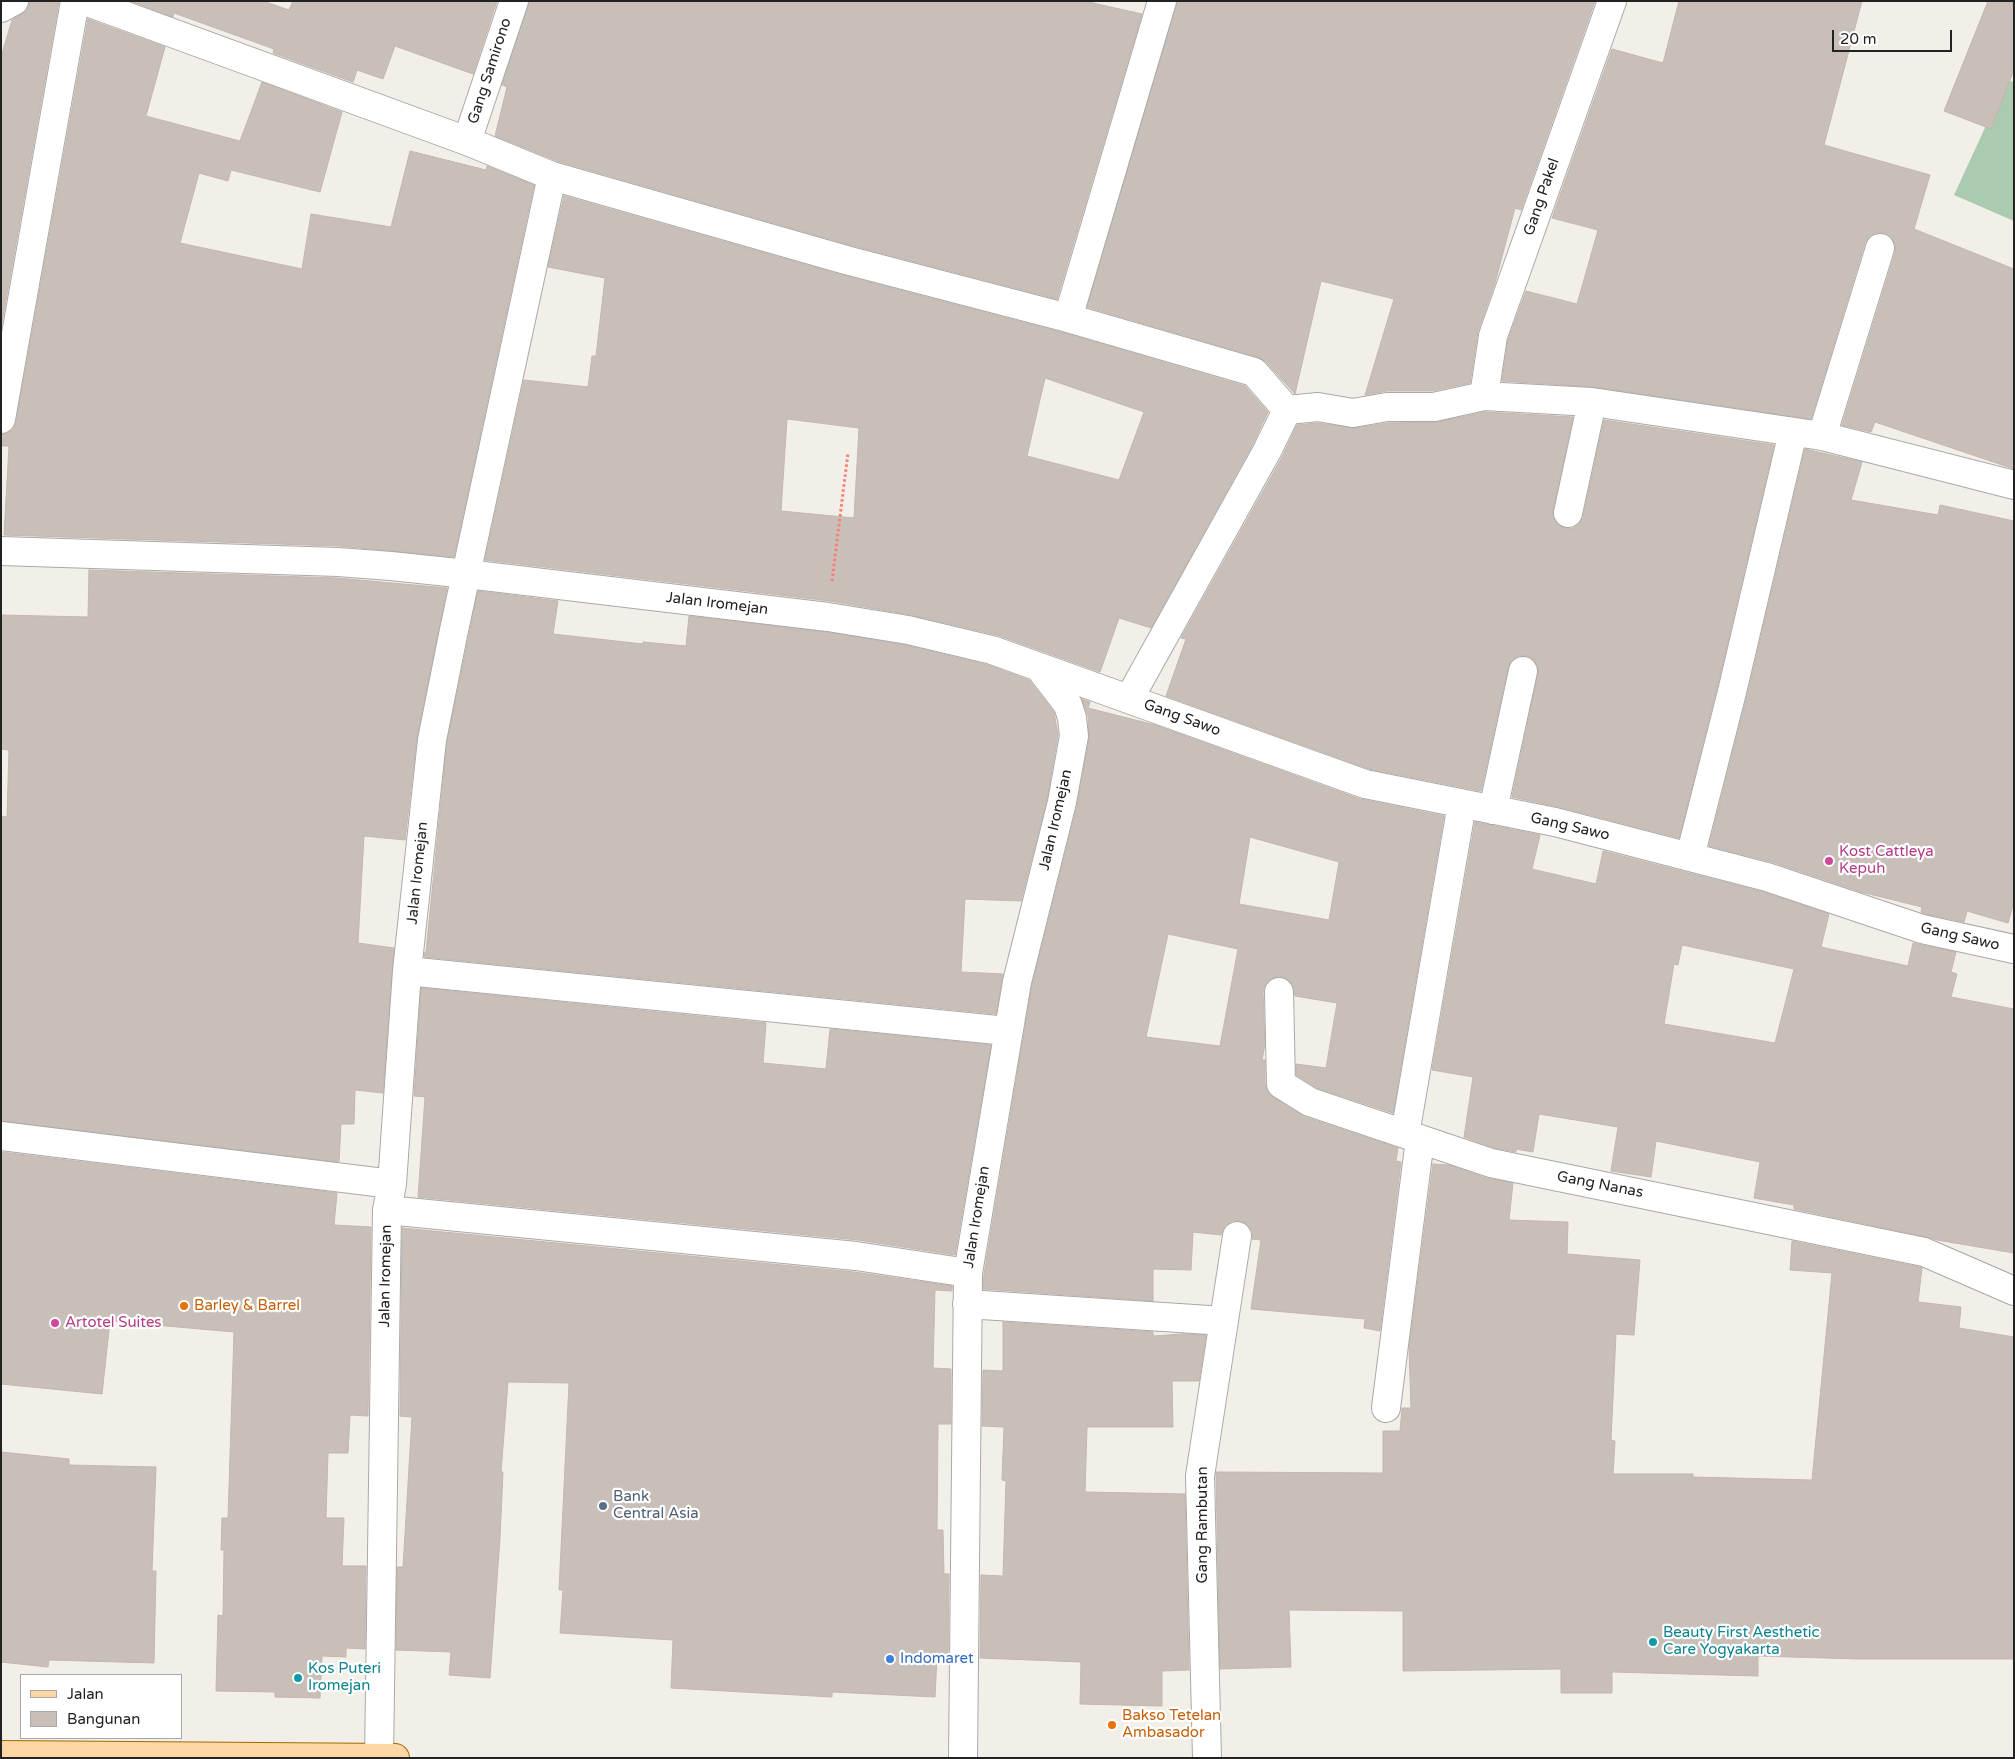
<!DOCTYPE html>
<style>
body{margin:0}
#map{position:relative;width:2015px;height:1759px;overflow:hidden;background:#f2efe9;font-family:"Varela Round",sans-serif}
canvas{display:block}
.frame{position:absolute;inset:0;border:2px solid #222;pointer-events:none}
.legend{position:absolute;left:20px;top:1674px;width:162px;height:65px;box-sizing:border-box;background:#fff;border:1px solid #a7a7a7;margin:0;padding:6px 9px;list-style:none;font-size:15px;color:#222}
.legend li{display:flex;align-items:center;gap:10px;height:25px}
.legend b{width:25px;border:1px solid #a7a7a7}
.scale{position:absolute;left:1832px;top:30px;width:120px;height:22px;box-sizing:border-box;border:2px solid #222;border-top:0;padding-left:6px;font-size:15px;line-height:18px;white-space:nowrap;color:#222;-webkit-text-stroke:4px #fff;paint-order:stroke}
</style>
<div id="map">
<canvas width="2015" height="1759"></canvas>
<div class="frame"></div>
<ul class="legend">
<li><b style="height:6px;background:#fcd6a4"></b>Jalan</li>
<li><b style="height:14px;background:#c7bfb8"></b>Bangunan</li>
</ul>
<div class="scale">20 m</div>
</div>
<script>
const c = document.querySelector('canvas').getContext('2d');
c.lineJoin = 'round';
function fillPath(path, color) {
  c.fillStyle = color;
  c.fill(path, 'evenodd');
}
function poly(rows) {
  const path = new Path2D();
  for (const r of rows) {
    path.moveTo(r[0], r[1]);
    for (let i = 2; i < r.length; i += 2) path.lineTo(r[i], r[i + 1]);
  }
  return path;
}
function strokePath(path, color, width, dash) {
  c.strokeStyle = color;
  c.lineWidth = width;
  c.lineCap = dash ? 'butt' : 'round';
  c.setLineDash(dash || []);
  c.stroke(path);
}
function write(font, color, halo, rows, align = 'center') {
  c.font = font + ' "Varela Round",sans-serif';
  c.lineWidth = 4.5;
  c.setLineDash([]);
  c.textBaseline = 'middle';
  c.strokeStyle = halo;
  c.fillStyle = color;
  for (const [text, x, y, turn = 0] of rows) {
    c.save();
    c.translate(x, y);
    c.rotate((+turn || 0) * Math.PI / 180);
    c.textAlign = isNaN(turn) ? turn : align;
    if (halo) c.strokeText(text, 0, 0);
    c.fillText(text, 0, 0);
    c.restore();
  }
}
fillPath(poly([
 [2007,80,2014,82,2014,221,1954,195]
]), '#aacbaf');
const building = poly([
 [30,1,59,1,1,328,1,57,12,20,27,10,30,1],
 [131,1,263,1,289,10,293,1,497,1,473,74,395,46,383,79,357,70,353,82,273,53,274,49,174,13,173,17,131,1],
 [529,1,1084,1,1142,14,1057,299,850,245,557,161,495,136,507,87,502,85,529,1],
 [1177,1,1595,1,1521,210,1515,208,1495,283,1478,331,1470,383,1432,391,1387,391,1365,395,1394,299,1321,281,1295,394,1266,362,1258,357,1087,307,1177,1],
 [1679,1,1862,1,1824,145,1930,175,1914,229,2014,269,2014,469,1875,422,1871,432,1842,425,1895,253,1895,245,1892,238,1884,233,1876,233,1870,236,1865,243,1811,419,1594,387,1502,381,1508,340,1526,291,1577,304,1598,230,1552,218,1612,49,1663,63,1679,1],
 [1988,1,2014,1,2014,70,1991,129,1944,111,1988,1],
 [88,19,165,47,146,116,240,141,262,82,342,112,320,192,231,170,228,181,199,173,180,243,302,269,311,214,391,227,410,151,486,170,487,166,534,185,454,557,339,546,4,535,9,446,1,446,1,434,7,433,13,429,16,422,88,19],
 [564,196,842,275,1064,333,1245,386,1268,412,1253,444,1151,628,1119,618,1100,672,997,635,911,615,830,601,485,560,524,380,588,387,592,356,596,356,605,278,548,267,564,196],
 [1045,378,1144,412,1119,480,1027,456,1045,378],
 [787,419,859,428,854,518,781,511,787,419],
 [1485,412,1573,417,1553,510,1553,517,1557,524,1565,528,1573,528,1579,524,1583,517,1604,420,1774,445,1717,688,1679,838,1559,807,1512,797,1538,674,1538,666,1533,659,1527,656,1518,656,1511,661,1508,668,1481,791,1369,769,1166,696,1186,639,1181,638,1281,459,1297,425,1317,423,1355,428,1388,423,1437,422,1485,412],
 [1805,449,1862,462,1851,500,1938,515,1940,505,2014,521,2014,902,2008,923,1967,911,1964,922,1926,914,1921,912,1922,907,1861,892,1772,862,1709,846,1747,696,1805,449],
 [89,570,337,578,447,588,417,737,405,840,364,836,358,943,394,948,383,1093,355,1090,354,1124,341,1124,339,1162,1,1121,1,816,7,817,9,750,1,749,1,615,88,617,89,570],
 [478,591,558,601,553,634,643,644,643,642,686,646,689,616,826,632,905,645,988,665,1029,680,1054,712,1058,735,1047,799,1021,901,965,899,961,972,1003,974,996,1014,424,957,425,952,426,952,447,742,478,591],
 [1082,699,1090,702,1088,708,1155,725,1360,799,1444,816,1393,1113,1317,1088,1296,1075,1296,1064,1326,1068,1337,1003,1295,996,1292,984,1287,979,1279,976,1271,979,1265,985,1263,992,1265,1044,1262,1060,1265,1060,1265,1084,1268,1092,1273,1097,1305,1117,1398,1148,1396,1161,1401,1162,1380,1331,1364,1328,1365,1319,1251,1309,1261,1240,1252,1239,1252,1231,1247,1224,1239,1221,1232,1221,1225,1226,1221,1235,1193,1232,1191,1270,1153,1269,1153,1301,983,1289,984,1274,1032,985,1077,806,1089,739,1088,716,1082,699],
 [1250,837,1339,862,1329,920,1239,904,1250,837],
 [1168,934,1238,949,1220,1046,1146,1037,1168,934],
 [1475,822,1540,835,1532,869,1596,884,1603,851,1763,892,1829,914,1821,947,1908,966,1913,943,1956,952,1951,972,1957,974,1951,997,2014,1009,2014,1253,1937,1240,1927,1237,1794,1209,1794,1205,1754,1198,1760,1162,1656,1141,1651,1177,1611,1171,1618,1127,1539,1114,1533,1152,1516,1149,1516,1152,1495,1148,1464,1137,1473,1077,1432,1070,1475,822],
 [1682,945,1794,969,1775,1043,1664,1024,1674,964,1678,965,1682,945],
 [421,988,766,1023,763,1063,826,1069,830,1029,991,1045,955,1255,858,1240,418,1197,425,1097,414,1096,421,988],
 [1,1152,337,1193,334,1225,371,1227,368,1416,350,1415,348,1453,328,1453,326,1518,344,1518,342,1566,366,1566,365,1649,346,1648,346,1657,322,1656,320,1698,275,1697,275,1692,216,1691,218,1615,223,1616,224,1550,221,1550,222,1518,228,1518,234,1332,110,1321,102,1394,1,1384,1,1152],
 [1433,1164,1449,1165,1486,1178,1513,1183,1509,1220,1568,1222,1567,1254,1640,1260,1634,1335,1616,1334,1611,1440,1615,1441,1613,1474,1693,1474,1693,1477,1812,1480,1832,1273,1790,1270,1792,1241,1919,1267,1922,1268,1918,1302,1961,1307,1959,1328,2014,1337,2014,1659,1859,1659,1758,1656,1758,1676,1612,1672,1612,1693,1561,1693,1561,1669,1403,1671,1403,1611,1289,1610,1291,1667,1220,1669,1216,1472,1383,1473,1383,1431,1400,1431,1402,1408,1411,1408,1409,1348,1433,1164],
 [402,1228,854,1272,952,1286,952,1291,935,1290,933,1368,951,1369,951,1424,938,1424,937,1530,943,1530,944,1574,949,1574,948,1657,937,1657,935,1697,832,1692,832,1697,671,1688,673,1640,560,1633,563,1590,559,1590,569,1383,508,1382,501,1472,503,1472,500,1538,490,1678,449,1675,451,1652,396,1650,397,1567,403,1567,412,1417,400,1416,402,1228],
 [1003,1322,1153,1332,1153,1336,1182,1334,1206,1335,1199,1381,1172,1381,1173,1427,1087,1427,1085,1492,1185,1494,1189,1670,1162,1671,1162,1706,1080,1704,1081,1662,980,1658,981,1575,1003,1576,1006,1481,1002,1480,1004,1427,982,1426,983,1370,1003,1371,1003,1322],
 [1,1452,69,1459,69,1465,156,1467,152,1571,156,1571,154,1663,49,1660,48,1667,1,1662,1,1452]
]);
fillPath(building, '#c7bfb8');
strokePath(building, '#c4b6ab', 1);
const minor = poly([
 [85,1,467,141,552,176,846,260,1068,318,1254,372,1287,410],
 [1,8,14,1],
 [467,141,514,1],
 [1068,318,1162,1],
 [1484,396,1493,336,1612,1],
 [1287,410,1318,407,1353,413,1387,407,1434,407,1484,396,1592,402,1822,436,2014,485],
 [1,419,75,1],
 [1822,436,1880,248],
 [1568,513,1592,402],
 [1,551,338,562,391,566,467,574,828,617,908,630,992,650,1365,784,1555,822,1767,877,1922,929,2014,949],
 [1129,699,1267,451,1287,410],
 [1493,810,1523,671],
 [1690,857,1732,692,1793,432],
 [407,971,1007,1031],
 [1279,992,1281,1084,1310,1102,1491,1163,1924,1252,2014,1291],
 [1405,1134,1462,804],
 [1,1136,392,1184],
 [387,1210,856,1256,968,1273],
 [967,1304,1224,1321],
 [1386,1408,1420,1139],
 [379,1758,387,1210,392,1184,407,971,432,740,454,630,552,176],
 [963,1758,968,1273,1017,982,1062,802,1074,736,1072,718,1068,705,1039,667],
 [1207,1758,1200,1476,1237,1236]
]);
const major = poly([
 [1,1755,395,1758]
]);
strokePath(minor, '#a9a9a9', 30);
strokePath(major, '#a06b00', 30);
strokePath(poly([
 [832,581,848,453]
]), '#fa8072', 3, [2.5, 2.5]);
strokePath(minor, '#fff', 28);
strokePath(major, '#fcd6a4', 28);
for (const [x, y, r, color] of [
 [1829,861,5,"#d1479c"],
 [184,1306,5,"#e8710a"],
 [55,1323,5,"#d1479c"],
 [603,1506,5,"#5c6f8a"],
 [1653,1642,5,"#0f9aa8"],
 [890,1659,5,"#3f7fe0"],
 [298,1678,5,"#0f9aa8"],
 [1112,1725,5,"#e8710a"]
]) {
  const dot = new Path2D();
  dot.arc(x, y, r, 0, 2 * Math.PI);
  c.fillStyle = color;
  c.fill(dot);
  strokePath(dot, '#fff', 2);
}
write('15px', '#222', '#fff', [
 ["Gang Samirono",490,71,-72],
 ["Gang Pakel",1542,197,-71],
 ["Jalan Iromejan",717,604,7],
 ["Gang Sawo",1182,718,20],
 ["Jalan Iromejan",1056,820,-77],
 ["Gang Sawo",1570,827,13],
 ["Jalan Iromejan",418,873,-84],
 ["Gang Sawo",1960,937,13],
 ["Gang Nanas",1600,1185,11],
 ["Jalan Iromejan",977,1217,-81],
 ["Jalan Iromejan",386,1276,-89],
 ["Gang Rambutan",1203,1525,-90]
]);
write('15px', '#b23c85', '#fff', [
 ["Kost Cattleya",1839,852],
 ["Kepuh",1839,869],
 ["Artotel Suites",65,1323]
], 'left');
write('15px', '#c56008', '#fff', [
 ["Barley & Barrel",194,1306],
 ["Bakso Tetelan",1122,1716],
 ["Ambasador",1122,1733]
], 'left');
write('15px', '#4e5e75', '#fff', [
 ["Bank",613,1497],
 ["Central Asia",613,1514]
], 'left');
write('15px', '#0d838f', '#fff', [
 ["Beauty First Aesthetic",1663,1633],
 ["Care Yogyakarta",1663,1650],
 ["Kos Puteri",308,1669],
 ["Iromejan",308,1686]
], 'left');
write('15px', '#366cbe', '#fff', [
 ["Indomaret",900,1659]
], 'left');
</script>
